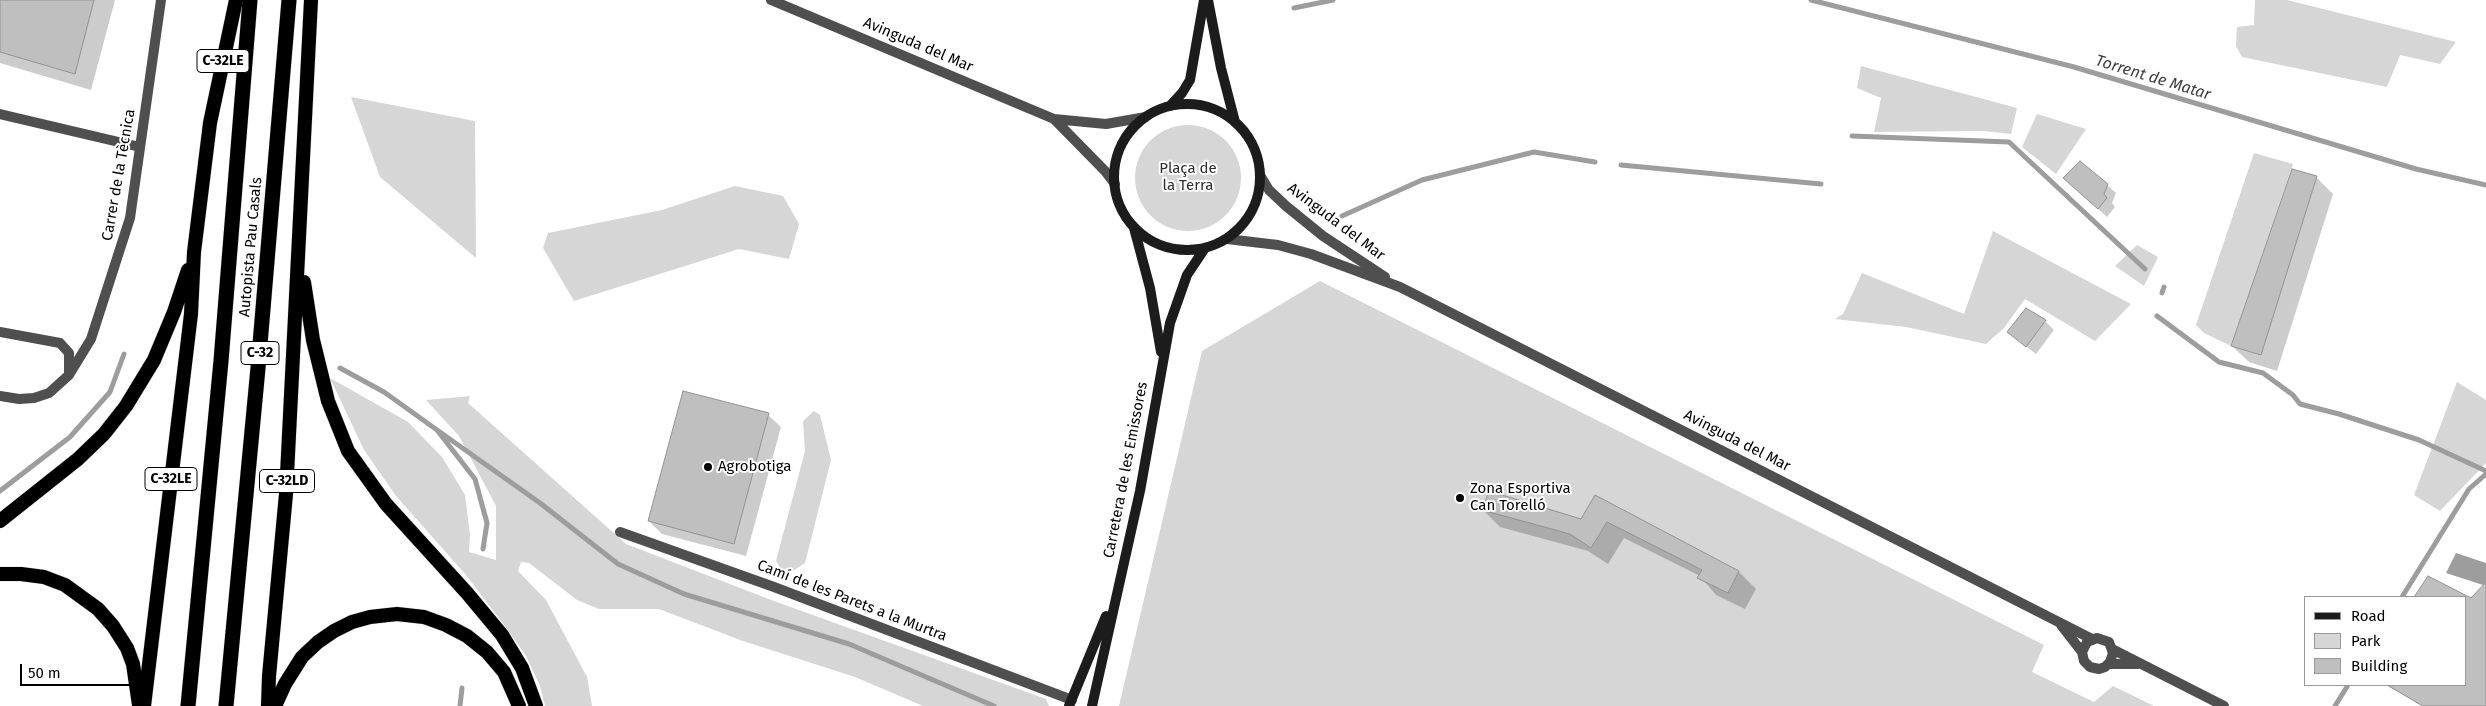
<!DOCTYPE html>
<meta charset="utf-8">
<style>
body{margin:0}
#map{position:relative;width:2486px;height:706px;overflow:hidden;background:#fff;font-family:"Fira Sans",sans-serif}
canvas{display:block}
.legend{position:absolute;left:2304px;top:596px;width:162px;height:90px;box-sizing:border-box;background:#fff;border:1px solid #999;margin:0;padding:6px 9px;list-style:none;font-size:15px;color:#000}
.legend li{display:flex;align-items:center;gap:10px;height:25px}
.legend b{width:25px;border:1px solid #999}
.scale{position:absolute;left:20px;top:664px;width:132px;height:22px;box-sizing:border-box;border:2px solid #000;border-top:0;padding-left:6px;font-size:15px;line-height:18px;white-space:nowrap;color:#000;-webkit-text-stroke:4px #fff;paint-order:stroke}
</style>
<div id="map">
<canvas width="2486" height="706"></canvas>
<ul class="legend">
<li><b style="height:6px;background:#1c1c1c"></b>Road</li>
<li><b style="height:14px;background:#d6d6d6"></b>Park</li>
<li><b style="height:14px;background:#bfbfbf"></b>Building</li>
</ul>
<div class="scale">50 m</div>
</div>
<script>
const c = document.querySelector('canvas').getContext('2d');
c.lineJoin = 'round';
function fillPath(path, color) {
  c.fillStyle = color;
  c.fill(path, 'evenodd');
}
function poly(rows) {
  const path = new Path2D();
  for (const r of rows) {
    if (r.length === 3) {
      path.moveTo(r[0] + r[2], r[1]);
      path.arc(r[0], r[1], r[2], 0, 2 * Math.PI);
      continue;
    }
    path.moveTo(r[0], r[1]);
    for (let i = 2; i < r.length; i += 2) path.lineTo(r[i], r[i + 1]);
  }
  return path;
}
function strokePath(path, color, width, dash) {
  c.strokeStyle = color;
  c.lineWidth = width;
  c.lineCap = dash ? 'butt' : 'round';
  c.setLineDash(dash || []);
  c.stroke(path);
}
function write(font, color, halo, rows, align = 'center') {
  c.font = font + ' "Fira Sans",sans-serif';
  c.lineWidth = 4;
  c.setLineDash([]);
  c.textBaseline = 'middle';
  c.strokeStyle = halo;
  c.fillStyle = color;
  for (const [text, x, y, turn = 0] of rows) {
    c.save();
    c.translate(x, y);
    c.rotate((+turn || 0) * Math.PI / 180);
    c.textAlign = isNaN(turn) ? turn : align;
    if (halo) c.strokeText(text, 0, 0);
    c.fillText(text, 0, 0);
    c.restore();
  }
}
fillPath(poly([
 [2255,0,2287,0,2456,42,2440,64,2400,55,2387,87,2242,57,2236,46,2237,27,2254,25],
 [1861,66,2017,108,2011,134,1983,131,1874,132,1881,98,1857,88],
 [351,97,475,121,476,258,380,177],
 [2037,114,2086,129,2056,174,2022,147],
 [1188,178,53],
 [2254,153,2293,164,2231,346,2204,333,2196,325],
 [735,186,783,196,799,224,789,259,739,249,574,301,543,248,548,233,662,210],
 [1993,231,2131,304,2095,341,2025,299,2004,328,1986,344,1906,327,1835,319,1843,314,1862,273,1964,314],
 [2137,245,2158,257,2144,286,2115,266],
 [1320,281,2044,645,2032,672,2094,702,2113,686,2154,706,1119,706,1202,351],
 [330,378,408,422,442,457,465,495,470,535,469,552,496,560,496,506,459,436,426,400,470,396,468,403,626,544,774,601,1046,699,1049,706,923,706,855,677,743,641,659,609,599,609,577,600,529,563,521,562,518,571,546,600,587,677,592,706,545,706,540,686,526,656,510,633,466,575,396,496,364,450],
 [2457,382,2486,400,2486,463,2440,511,2414,495],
 [814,411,820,415,831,460,805,563,785,576,776,561,805,451,803,421]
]), '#d6d6d6');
fillPath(poly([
 [2456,553,2486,563,2486,586,2446,573]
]), '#9d9d9d');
fillPath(poly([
 [0,0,115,0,91,90,0,63],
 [2316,177,2333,194,2277,371,2249,362,2232,346],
 [2107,185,2116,193,2112,203,2115,207,2107,217,2073,186],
 [2026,310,2045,321,2054,330,2036,354,2008,332],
 [768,415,781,427,746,556,662,534,649,521],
 [1596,496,1739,572,1756,589,1745,609,1716,595,1700,576,1624,538,1608,564,1588,551,1500,527,1483,510,1582,521],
 [2429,577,2472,599,2486,592,2486,706,2422,706,2386,685,2465,685,2465,597,2416,597]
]), '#0003');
strokePath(poly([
 [1811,0,2074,67,2416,169,2486,185],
 [1294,8,1333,0],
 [1852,136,2009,142,2145,269],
 [1621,165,1821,184],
 [1342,216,1422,180,1534,152,1595,162],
 [2162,293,2164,287],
 [2157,316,2219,362,2263,373,2293,395,2300,404,2339,414,2419,440,2486,471],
 [340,368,384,392,437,430,475,479,487,523,483,549],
 [437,430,540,503,618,564,684,594,849,644,994,706],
 [0,491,70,437,110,392,124,354],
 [2402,597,2469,489,2486,474],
 [460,706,462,688],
 [2335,706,2348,685]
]), '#9d9d9d', 5);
const building = poly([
 [0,0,94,0,75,74,0,52,0,0],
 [2080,161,2108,184,2104,194,2107,198,2098,209,2063,178,2080,161],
 [2292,169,2317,176,2261,355,2231,346,2292,169],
 [2026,308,2046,320,2026,347,2007,332,2026,308],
 [683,391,769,413,734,544,648,521,683,391],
 [1489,491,1581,519,1595,495,1739,571,1728,593,1697,578,1702,570,1607,522,1591,548,1570,534,1482,510,1489,491],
 [2428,576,2471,598,2486,582,2486,706,2423,706,2387,685,2465,685,2465,597,2414,597,2428,576]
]);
fillPath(building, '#bfbfbf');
strokePath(building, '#939393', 1);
const trunk = poly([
 [304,282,313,340,328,401,348,451,386,504,467,593,502,635,522,668,536,706],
 [0,521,78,459,104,434,126,406,154,360,174,312,188,270],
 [0,574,21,574,44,577,65,585,98,609,113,626,127,648,133,664,139,705],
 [144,706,191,314,194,252,210,123,236,0],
 [268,706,269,676,286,494,311,0],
 [275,706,285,684,302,657,318,642,334,631,352,622,370,617,397,614,424,617,446,625,467,636,487,652,504,672,519,706]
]);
const motorway = poly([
 [188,706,221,361,250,0],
 [226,706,258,368,289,0]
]);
strokePath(trunk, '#dbdbdb', 15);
strokePath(motorway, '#dbdbdb', 16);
strokePath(poly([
 [0,114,140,147],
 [0,332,60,343,69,353,69,374],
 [0,396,19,399,34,398,49,393,69,375,91,339,130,218,161,0],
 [620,532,774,587,1072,700]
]), '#4f4f4f', 10);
strokePath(poly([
 [771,0,1054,119,1106,124,1146,117],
 [1054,119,1105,171,1115,184],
 [1260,175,1269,190,1286,206,1323,236,1385,277],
 [1227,239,1278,245,1311,254,1400,287,2092,639],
 [2061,625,2082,652,2084,661,2090,667,2099,669,2105,667,2110,662,2113,653,2109,642,2097,638,2087,642,2082,652],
 [2112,649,2224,706],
 [2109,664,2138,664]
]), '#4f4f4f', 10);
strokePath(poly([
 [1208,0,1221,68,1235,122],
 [1187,177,73],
 [1170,106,1182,93,1190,80,1204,0],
 [1134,228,1150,288,1161,352],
 [1069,706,1106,616],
 [1092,706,1140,491,1170,323,1187,275,1205,248]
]), '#1c1c1c', 10);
strokePath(trunk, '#000', 14);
strokePath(motorway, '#000', 15);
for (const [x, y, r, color] of [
 [708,467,5,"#000"],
 [1460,498,5,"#000"]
]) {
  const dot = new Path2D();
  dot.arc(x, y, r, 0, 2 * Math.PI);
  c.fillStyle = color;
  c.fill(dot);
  strokePath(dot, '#fff', 2);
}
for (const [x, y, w] of [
 [223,61,52],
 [260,353,38],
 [171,479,52],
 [287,481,55]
]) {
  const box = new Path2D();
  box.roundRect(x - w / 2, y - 11.5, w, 23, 4);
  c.fillStyle = '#fff';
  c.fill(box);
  strokePath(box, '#000', 1);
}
write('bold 14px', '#000', null, [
 ["C-32LE",223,61],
 ["C-32",260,353],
 ["C-32LE",171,479],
 ["C-32LD",287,481]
]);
write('15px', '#000', '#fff', [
 ["Avinguda del Mar",918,45,23],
 ["Carrer de la Tècnica",119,175,-80],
 ["Avinguda del Mar",1336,222,37],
 ["Autopista Pau Casals",251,247,-85],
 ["Avinguda del Mar",1737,441,27],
 ["Carretera de les Emissores",1126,470,-79],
 ["Camí de les Parets a la Murtra",852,601,21]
]);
write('15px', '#2d2d2d', '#fff', [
 ["Plaça de",1188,169],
 ["la Terra",1188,186]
]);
write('15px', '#000', '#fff', [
 ["Agrobotiga",718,467],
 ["Zona Esportiva",1470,489],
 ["Can Torelló",1470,506]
], 'left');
write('italic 16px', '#3e3e3e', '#fff', [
 ["Torrent de Matar",2153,78,17]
]);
</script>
